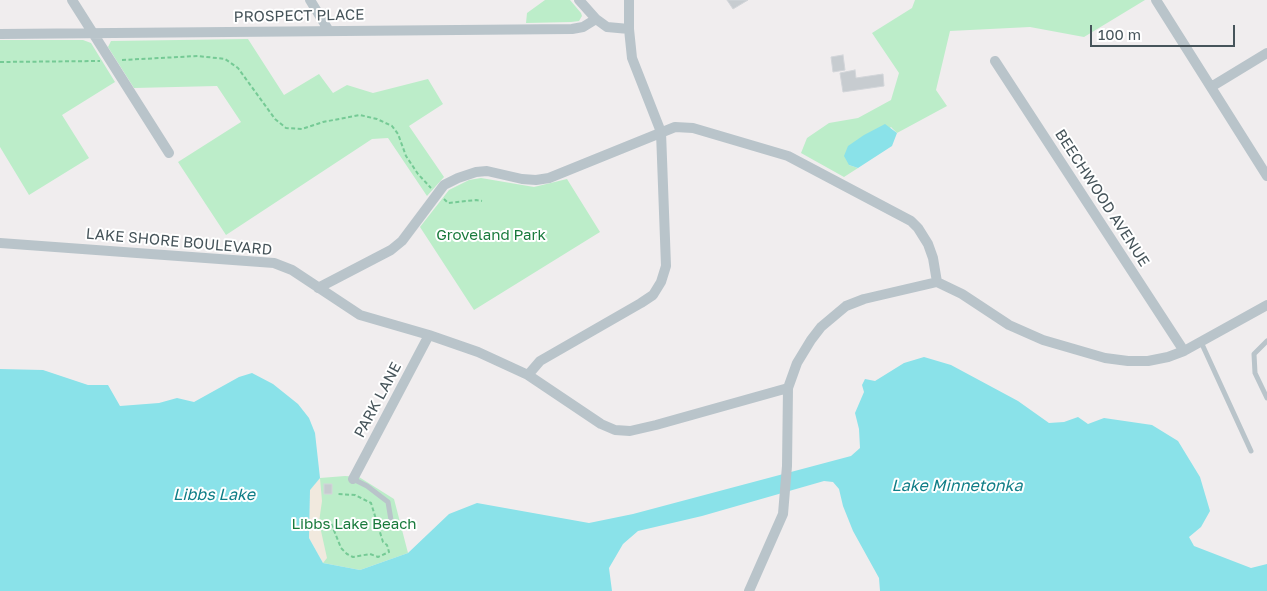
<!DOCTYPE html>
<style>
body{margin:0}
#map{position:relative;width:1267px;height:591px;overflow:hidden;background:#f0edee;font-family:"Golos Text",sans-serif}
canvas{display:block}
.scale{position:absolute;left:1090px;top:25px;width:145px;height:22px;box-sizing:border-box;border:2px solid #46545a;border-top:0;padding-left:6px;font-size:15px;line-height:18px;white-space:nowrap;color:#46545a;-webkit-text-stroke:4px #fff;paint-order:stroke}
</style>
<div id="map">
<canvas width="1267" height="591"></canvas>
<div class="scale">100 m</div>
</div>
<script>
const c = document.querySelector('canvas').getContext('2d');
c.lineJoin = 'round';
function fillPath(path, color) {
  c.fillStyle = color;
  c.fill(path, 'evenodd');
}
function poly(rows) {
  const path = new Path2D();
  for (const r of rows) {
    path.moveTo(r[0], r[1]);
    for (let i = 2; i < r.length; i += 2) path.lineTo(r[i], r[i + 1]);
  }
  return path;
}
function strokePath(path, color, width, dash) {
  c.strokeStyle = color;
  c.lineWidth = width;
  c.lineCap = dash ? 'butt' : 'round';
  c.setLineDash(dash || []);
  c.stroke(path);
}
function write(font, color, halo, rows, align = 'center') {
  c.font = font + ' "Golos Text",sans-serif';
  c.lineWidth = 4;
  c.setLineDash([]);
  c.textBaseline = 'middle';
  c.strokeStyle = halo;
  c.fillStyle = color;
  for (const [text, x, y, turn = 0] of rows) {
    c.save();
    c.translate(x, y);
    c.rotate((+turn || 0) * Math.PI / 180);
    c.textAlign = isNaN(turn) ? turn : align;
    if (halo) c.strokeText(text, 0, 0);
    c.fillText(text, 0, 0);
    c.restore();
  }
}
fillPath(poly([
 [545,0,570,0,581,13,582,16,579,21,571,22,526,23,527,13],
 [915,0,1145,0,1084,37,1030,27,950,31,936,90,947,106,897,133,891,127,849,165,858,168,844,177,801,153,807,138,829,123,858,118,891,100,899,73,872,33,912,8],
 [248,39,284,95,319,74,333,93,347,85,373,93,428,79,443,104,409,126,444,177,427,196,388,138,372,139,226,235,178,162,241,122,217,86,134,88,108,47,111,41],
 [0,40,83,40,91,43,115,82,62,115,89,158,29,195,0,147],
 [481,178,534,187,567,179,600,232,474,310,420,227,449,190,469,180],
 [345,476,359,477,394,499,408,553,360,570,323,563,310,490,320,478]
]), '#bcedc9');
fillPath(poly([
 [320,478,322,501,319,522,327,558,323,563,309,538,310,490]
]), '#f1e9de');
fillPath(poly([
 [885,124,897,133,892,146,858,168,849,165,844,156,848,146,864,135],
 [924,357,951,365,1018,401,1049,423,1064,422,1078,417,1088,424,1104,418,1152,425,1178,441,1200,477,1210,511,1201,527,1189,537,1194,546,1251,568,1267,564,1267,591,880,591,879,578,853,531,843,506,839,489,833,482,824,481,702,516,638,531,623,544,609,568,612,591,0,591,0,369,43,370,88,385,108,385,120,406,159,403,177,398,194,402,239,377,252,373,273,384,298,404,309,418,315,433,320,478,310,490,309,538,323,563,360,570,408,553,449,514,477,503,589,523,633,514,851,456,860,448,859,429,855,413,864,392,862,385,865,379,875,381,904,363]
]), '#8ae2e9');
const building = poly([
 [727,0,748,0,733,9,727,0],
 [843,55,845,70,833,72,831,57,843,55],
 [855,70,856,78,883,74,884,86,843,92,840,73,855,70],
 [324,484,332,484,332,494,324,494,324,484]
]);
fillPath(building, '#c7ccd0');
strokePath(building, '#d2d5d9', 1);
strokePath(poly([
 [122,60,198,56,225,59,238,68,275,119,286,128,302,129,323,122,360,115,377,119,392,126,398,134,406,156,418,174,431,188],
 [0,62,100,61],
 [444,199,448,203,476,200,482,201],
 [319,522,331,523,341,548,347,554,353,557,370,554,378,557,389,552,387,545,383,542,371,503,355,495,338,494]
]), '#75ca95', 2, [4, 2.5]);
strokePath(poly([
 [1267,341,1254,354,1255,373,1267,398],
 [1201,342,1251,451],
 [353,479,367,486,388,502,392,526]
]), '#b9c4ca', 5);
strokePath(poly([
 [72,0,169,153],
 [310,0,329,31],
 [579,0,596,19,607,27,629,29],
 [1156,0,1267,176],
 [0,34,572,29,583,27,596,19],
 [995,61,1184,351],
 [1211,87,1267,53],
 [0,243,274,263,292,270,360,315,429,335,478,352,528,375,601,424,615,430,630,431,656,425,788,388],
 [318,288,391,250,402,241,444,185,458,178,476,172,487,171,522,179,536,180,549,178,675,127,693,128,788,156,911,221,918,228,928,244,933,258,937,282],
 [528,375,540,361,641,303,653,295,661,282,666,266,661,132,632,58,629,29,629,0],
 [353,479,429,335],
 [749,591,783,514,787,466,788,388,797,363,811,340,821,327,846,306,864,299,937,282,962,294,1009,325,1043,340,1105,358,1128,361,1148,361,1168,357,1184,351,1267,305]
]), '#b9c4ca', 10);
write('15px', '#46545a', '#fff', [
 ["PROSPECT PLACE",299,16,-1],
 ["BEECHWOOD AVENUE",1102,198,57],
 ["LAKE SHORE BOULEVARD",179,242,5],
 ["PARK LANE",378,400,-62]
]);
write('15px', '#197a3c', '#fff', [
 ["Groveland Park",491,235],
 ["Libbs Lake Beach",354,524]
]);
write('italic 16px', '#107e87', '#fff', [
 ["Lake Minnetonka",957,486],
 ["Libbs Lake",214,495]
]);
</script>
